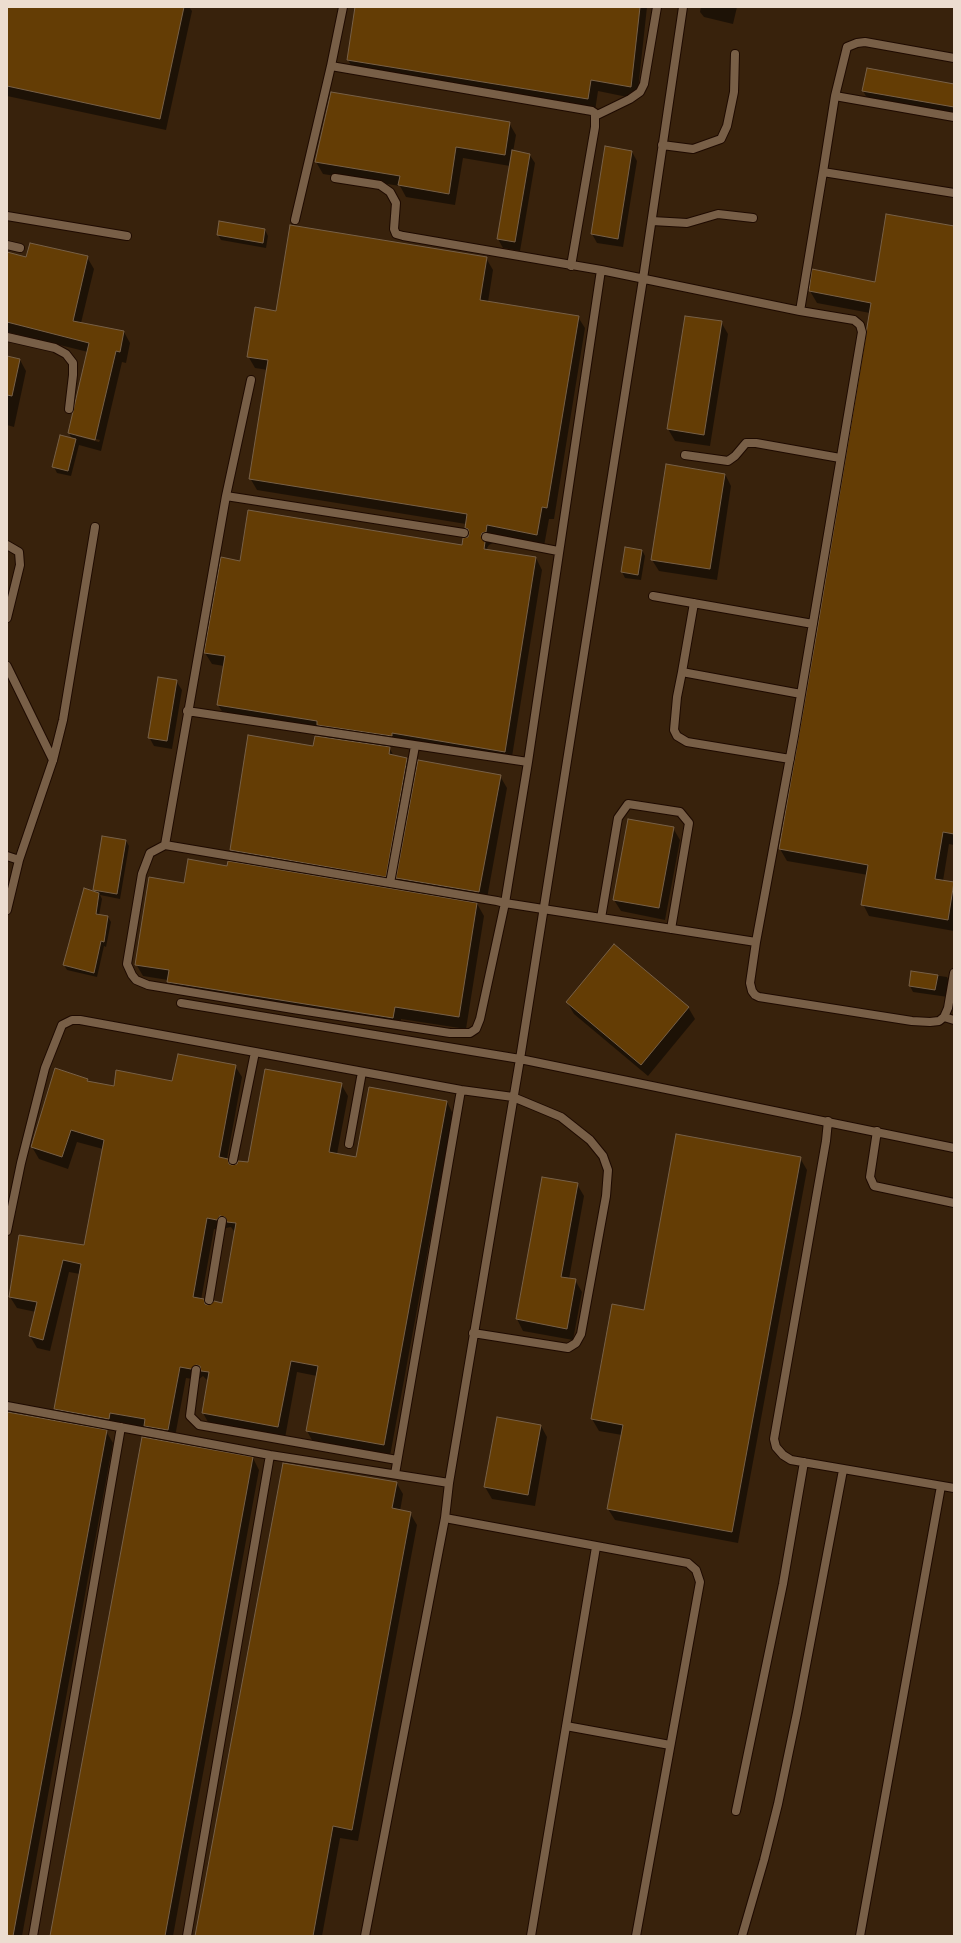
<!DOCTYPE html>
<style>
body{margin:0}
#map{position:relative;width:961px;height:1943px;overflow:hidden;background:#38220c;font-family:Lato,sans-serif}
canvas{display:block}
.frame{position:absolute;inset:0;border:8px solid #ecddd0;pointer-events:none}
</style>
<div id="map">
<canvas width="961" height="1943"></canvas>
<div class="frame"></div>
</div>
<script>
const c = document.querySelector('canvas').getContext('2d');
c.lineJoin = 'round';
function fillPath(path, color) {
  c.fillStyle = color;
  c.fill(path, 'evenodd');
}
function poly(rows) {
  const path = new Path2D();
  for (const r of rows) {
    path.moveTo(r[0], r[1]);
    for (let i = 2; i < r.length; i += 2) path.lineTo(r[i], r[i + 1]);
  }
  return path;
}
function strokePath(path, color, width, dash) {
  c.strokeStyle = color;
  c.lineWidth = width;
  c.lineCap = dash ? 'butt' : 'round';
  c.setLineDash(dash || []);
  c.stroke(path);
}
fillPath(poly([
 [7,7,189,7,192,11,166,130,7,96],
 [356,7,647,7,637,99,598,91,595,111,355,72,348,60],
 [701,7,737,7,733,24,704,17,700,12],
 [954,85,954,118,870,103,863,91],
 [509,123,516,135,513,152,529,154,535,163,520,251,503,248,498,239,510,166,463,158,455,205,406,197,400,186,323,174,316,162],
 [632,152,637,161,623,247,597,243,592,234],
 [954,227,954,845,949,844,943,881,954,883,954,931,869,916,863,904,868,875,787,861,780,849,819,625,870,313,817,303,810,291,876,283],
 [265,230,268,236,266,248,221,240,218,235],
 [7,253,27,258,87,257,94,269,81,323,124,332,130,343,126,363,122,362,101,451,79,445,71,476,57,473,54,467,72,439,69,433,88,352,7,332],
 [76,434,100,440,99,442,76,436],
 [486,258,493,270,488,302,578,317,585,328,554,519,549,519,544,546,494,536,493,543,489,545,487,548,488,550,536,558,542,570,511,763,399,745,398,747,388,746,394,756,407,759,413,771,392,890,405,892,397,878,419,761,500,776,507,788,486,904,476,902,484,916,466,1029,401,1019,399,1030,175,993,168,980,143,976,136,964,185,884,239,864,231,850,249,736,314,747,326,738,322,732,225,716,218,705,224,666,212,664,205,653,241,562,463,546,470,535,466,527,466,524,257,490,250,478,268,370,255,368,248,356,277,312],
 [721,322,728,334,710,446,675,441,668,429],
 [7,357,20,360,26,371,14,427,7,425],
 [725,474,731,486,717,580,659,571,652,560],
 [642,550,645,556,641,580,625,578,622,572],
 [176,681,182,690,172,749,154,746,149,737],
 [673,828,680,840,665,920,621,911,614,900],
 [126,841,129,846,120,899,100,895,102,899,99,915,108,917,111,922,106,947,104,946,97,977,67,970,64,965,96,893,94,889],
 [912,972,947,977,950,983,948,997,913,992,910,986],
 [567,1002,688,1007,695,1019,648,1076,574,1014],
 [235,1066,242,1077,227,1159,231,1166,249,1163,341,1084,348,1096,337,1154,357,1158,447,1102,453,1114,390,1456,313,1442,307,1431,317,1376,297,1372,285,1438,209,1424,203,1413,208,1381,203,1376,198,1380,186,1378,174,1442,152,1437,147,1430,116,1424,115,1431,92,1426,92,1428,106,1431,113,1443,22,1936,7,1936,7,1411,63,1423,55,1409,80,1274,69,1272,50,1351,37,1348,30,1336,36,1312,17,1308,10,1297,20,1236,85,1246,103,1149,77,1142,68,1169,39,1159,32,1147,87,1080,88,1082,114,1087,173,1082],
 [231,1227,236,1234,223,1304,206,1305,201,1300,214,1229,224,1231,226,1228],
 [800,1158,807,1170,738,1543,615,1520,608,1509,622,1435,599,1431,592,1419,645,1311],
 [543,1178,577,1184,584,1196,569,1279,575,1280,582,1292,573,1340,523,1331,517,1319],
 [541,1426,547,1437,535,1506,492,1499,485,1487],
 [253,1458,259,1470,173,1936,51,1936],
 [396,1482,403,1494,400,1511,410,1513,417,1525,358,1841,340,1838,322,1936,196,1936]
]), '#0007');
const building = poly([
 [7,7,184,7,160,119,7,86,7,7],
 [355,7,640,7,631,87,591,80,588,99,347,60,355,7],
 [867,68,954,84,954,107,862,91,867,68],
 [331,92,510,122,505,155,456,147,449,194,398,185,400,176,315,162,331,92],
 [605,146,632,151,618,239,591,234,605,146],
 [512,150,530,154,515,242,497,239,512,150],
 [886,214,954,226,954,834,943,832,935,879,954,882,948,920,861,905,868,865,779,849,818,625,871,303,809,291,812,269,875,282,886,214],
 [219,221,265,229,263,243,217,235,219,221],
 [290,225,487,257,480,300,579,316,547,508,542,507,537,535,487,525,486,532,482,533,481,536,485,542,484,549,536,557,505,752,392,733,392,736,317,725,317,721,217,705,225,656,204,653,221,557,240,561,248,510,462,545,463,538,468,537,469,533,468,529,465,528,467,514,249,479,268,360,247,357,255,307,276,311,290,225],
 [30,243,88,256,73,321,124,331,120,352,116,351,95,440,68,433,89,343,7,322,7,252,26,257,30,243],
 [685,316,722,321,704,435,667,429,685,316],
 [7,356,20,359,12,396,7,395,7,356],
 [60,435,76,439,68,471,52,467,60,435],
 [666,464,725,474,710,569,651,560,666,464],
 [625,547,642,550,638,575,621,572,625,547],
 [158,677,177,680,167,741,148,738,158,677],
 [248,735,313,746,315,736,390,747,389,754,407,758,386,877,230,850,248,735],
 [418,760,501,775,479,892,396,878,418,760],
 [628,819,674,827,659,908,613,900,628,819],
 [102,836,126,840,117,894,93,890,102,836],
 [188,859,227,866,228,861,477,903,459,1017,395,1007,393,1018,167,982,169,970,135,965,149,877,184,883,188,859],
 [84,888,99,893,96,914,108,916,104,942,101,941,94,973,63,965,84,888],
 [614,944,689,1007,641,1065,566,1002,614,944],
 [911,971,938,975,935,990,909,986,911,971],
 [178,1054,236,1065,219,1157,228,1159,229,1164,232,1165,237,1164,238,1161,248,1162,265,1069,342,1083,329,1152,356,1157,369,1087,447,1101,384,1445,306,1431,318,1366,291,1361,278,1427,202,1413,209,1372,201,1371,200,1366,196,1365,191,1369,180,1367,168,1430,144,1426,145,1419,110,1413,109,1419,54,1409,81,1264,63,1260,43,1340,29,1336,37,1302,9,1297,19,1235,84,1245,104,1140,71,1130,62,1157,31,1147,55,1068,88,1079,87,1081,114,1086,116,1070,172,1081,178,1054],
 [220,1216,225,1217,227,1222,236,1223,222,1303,214,1301,208,1305,205,1304,204,1299,193,1297,207,1218,217,1220,220,1216],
 [676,1134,801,1157,732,1532,607,1509,623,1425,591,1419,612,1304,644,1310,676,1134],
 [542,1177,578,1183,561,1277,576,1279,567,1329,516,1319,542,1177],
 [7,1412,107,1430,13,1936,7,1935,7,1412],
 [497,1417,541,1425,528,1495,484,1487,497,1417],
 [142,1437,253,1457,165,1936,50,1936,142,1437],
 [283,1463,397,1482,392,1508,411,1512,352,1830,333,1826,313,1936,195,1936,283,1463]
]);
fillPath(building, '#643d05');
strokePath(building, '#776047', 1);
const service = poly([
 [343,7,331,66,592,111,595,113,595,127,571,266],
 [954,58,865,42,857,43,847,47,835,96,823,172,954,193],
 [835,96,954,117],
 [595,116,630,99,640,92,644,84,657,7],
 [662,145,693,149,721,139,727,126,734,92,735,54],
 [335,178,380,185,390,192,396,203,394,229,396,234,403,236,601,270,800,311,854,320,860,325,862,332,794,736,756,942],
 [7,216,127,236],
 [295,220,331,66],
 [652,221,687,223,718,214,753,218],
 [7,245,20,248],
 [601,270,528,762,505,903,480,1019,476,1029,470,1033,450,1033,293,1009,148,985,136,980,132,975,127,964,142,874,150,853,165,845,497,901,505,903,543,909,756,942,750,983,752,991,755,995,759,997,912,1021,930,1022,939,1021,944,1017,948,1008,954,973],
 [800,311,823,172],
 [7,337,55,348,66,354,73,363,73,375,69,409],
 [685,455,728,461,735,456,746,443,756,443,840,458],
 [226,496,464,533],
 [486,537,558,551],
 [7,545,19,552,20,565,7,618],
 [653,596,813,624],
 [7,666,53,760],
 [682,672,694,603],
 [187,711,528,762],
 [790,759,687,742,677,736,674,730,677,697,682,672,801,694],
 [165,845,226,496,251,380],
 [7,856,19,860,7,910],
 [19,860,53,760,63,720,95,527],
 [390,883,415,746],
 [601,918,618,818,628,804,680,812,689,823,671,929],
 [181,1003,520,1059,954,1148],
 [944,1017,954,1020],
 [828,1121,826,1141,774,1439,776,1447,783,1455,791,1460,954,1488],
 [877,1131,870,1177,874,1186,954,1203],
 [349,1144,362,1072],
 [233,1160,255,1052,461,1090,513,1097,561,1117,590,1140,603,1156,608,1170,606,1196,581,1334,576,1343,568,1348,473,1333],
 [7,1231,21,1163,45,1068,62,1025,72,1020,80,1020,255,1052],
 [209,1300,222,1221],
 [196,1370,190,1416,199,1425,397,1460],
 [7,1406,270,1455,449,1483,445,1518,365,1936],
 [395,1474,461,1090],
 [449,1483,520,1059,643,279,683,7],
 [445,1518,688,1563,696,1570,700,1582,636,1936],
 [566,1726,670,1745],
 [736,1811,783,1584,804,1462],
 [33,1936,121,1427],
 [187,1936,270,1455],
 [531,1936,596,1547],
 [742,1936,764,1860,778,1804,797,1713,843,1470],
 [860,1936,941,1486]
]);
strokePath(service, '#1e0a00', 10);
strokePath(service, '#785f47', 8);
</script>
